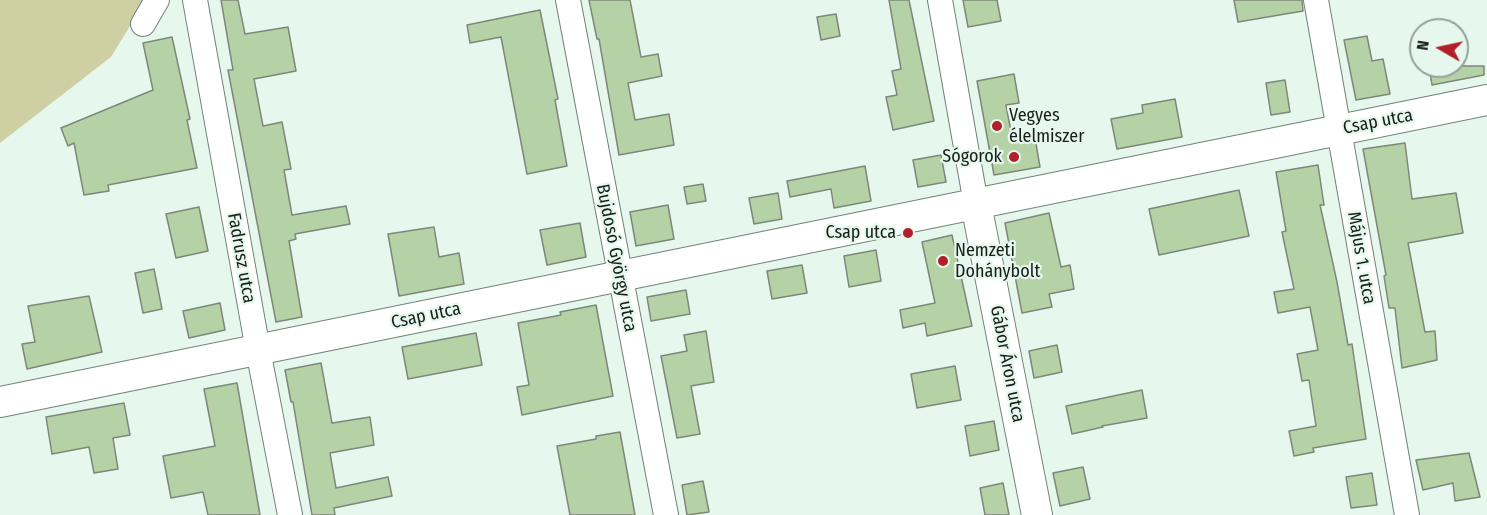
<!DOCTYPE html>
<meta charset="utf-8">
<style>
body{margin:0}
#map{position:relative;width:1487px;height:515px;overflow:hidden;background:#e6f8ee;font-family:"Fira Sans Condensed",sans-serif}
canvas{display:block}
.north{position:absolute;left:1409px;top:18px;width:60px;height:60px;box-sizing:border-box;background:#e6f8ee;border:2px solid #94a19a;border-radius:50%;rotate:279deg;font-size:16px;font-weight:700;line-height:24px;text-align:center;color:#181e1b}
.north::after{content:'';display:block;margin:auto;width:21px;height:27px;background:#b11f29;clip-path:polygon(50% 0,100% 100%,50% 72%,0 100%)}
</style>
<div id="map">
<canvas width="1487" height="515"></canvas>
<div class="north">N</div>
</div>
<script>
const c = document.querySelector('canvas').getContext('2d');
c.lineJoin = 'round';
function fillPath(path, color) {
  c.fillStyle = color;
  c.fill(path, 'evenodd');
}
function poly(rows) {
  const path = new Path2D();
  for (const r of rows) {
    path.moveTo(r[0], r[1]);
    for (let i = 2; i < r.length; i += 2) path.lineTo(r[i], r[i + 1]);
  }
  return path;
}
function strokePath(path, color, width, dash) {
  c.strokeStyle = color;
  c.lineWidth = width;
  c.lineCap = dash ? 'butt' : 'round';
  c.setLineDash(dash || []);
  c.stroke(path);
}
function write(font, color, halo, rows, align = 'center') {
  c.font = font + ' "Fira Sans Condensed",sans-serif';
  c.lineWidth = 4.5;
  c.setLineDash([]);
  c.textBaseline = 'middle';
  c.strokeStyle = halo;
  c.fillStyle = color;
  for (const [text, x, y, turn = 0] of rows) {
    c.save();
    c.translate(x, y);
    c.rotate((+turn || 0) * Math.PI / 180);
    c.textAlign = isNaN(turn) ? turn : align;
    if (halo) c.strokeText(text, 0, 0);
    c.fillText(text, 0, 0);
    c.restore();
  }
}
fillPath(poly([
 [0,0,146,0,111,57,0,143]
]), '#cfcfa4');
const building = poly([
 [221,0,238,0,245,34,288,27,296,71,254,79,263,126,282,122,291,169,284,170,292,215,346,206,350,224,295,234,296,239,289,241,302,317,276,322,228,70,233,70,221,0],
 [589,0,630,0,641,57,658,54,662,76,628,83,635,120,669,114,674,145,619,155,599,39,597,39,589,0],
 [889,0,909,0,934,121,893,130,886,97,897,95,892,71,901,69,889,0],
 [963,0,997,0,1001,21,968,27,963,0],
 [1234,0,1302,0,1303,11,1238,22,1234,0],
 [540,10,558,99,555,100,567,166,527,174,501,37,470,43,467,25,540,10],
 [836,14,840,36,821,40,817,17,836,14],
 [1367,36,1372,61,1383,59,1390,94,1356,100,1344,40,1367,36],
 [172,37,190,119,187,120,197,168,108,185,109,191,84,195,74,143,68,146,61,128,153,90,143,43,172,37],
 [1429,66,1484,66,1484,75,1432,85,1429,66],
 [1014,74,1019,103,1006,105,1013,142,1035,138,1040,167,994,175,977,81,1014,74],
 [1285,80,1290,112,1271,115,1266,83,1285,80],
 [1175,99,1182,137,1117,149,1111,119,1143,113,1142,105,1175,99],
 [1405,143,1412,199,1456,193,1463,233,1408,243,1425,332,1435,331,1437,360,1402,368,1395,308,1389,308,1384,276,1386,275,1363,149,1405,143],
 [941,155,946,182,918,187,913,160,941,155],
 [1318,165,1324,205,1320,205,1337,282,1348,345,1352,344,1366,439,1313,448,1314,452,1294,456,1289,431,1316,426,1309,380,1302,381,1297,354,1318,350,1310,307,1278,313,1274,292,1294,289,1282,232,1286,231,1276,172,1318,165],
 [865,166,871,201,834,208,831,189,790,197,787,181,865,166],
 [703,184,706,201,687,204,684,187,703,184],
 [1239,190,1249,236,1159,255,1149,209,1239,190],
 [778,193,782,219,754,224,749,198,778,193],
 [668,205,674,239,636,246,630,212,668,205],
 [199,207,208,251,176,258,166,214,199,207],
 [1049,213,1061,267,1070,265,1074,289,1049,294,1052,307,1022,313,1005,223,1049,213],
 [580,223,586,257,547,265,540,230,580,223],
 [434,227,439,257,459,253,464,284,399,296,388,234,434,227],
 [952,235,972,326,927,336,925,323,903,328,900,310,935,303,922,242,952,235],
 [876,250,881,281,849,287,844,256,876,250],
 [802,265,807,293,772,299,767,271,802,265],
 [154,269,162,309,143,313,135,273,154,269],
 [686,290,690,314,651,321,647,297,686,290],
 [89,296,102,352,27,369,22,344,35,342,28,306,89,296],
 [220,303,225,330,189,338,183,311,220,303],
 [596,305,613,396,522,415,517,387,529,385,518,323,561,315,560,312,596,305],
 [706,331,714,382,691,386,700,434,677,438,661,356,687,351,684,335,706,331],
 [476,333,482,365,408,379,402,347,476,333],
 [1057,345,1062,372,1034,378,1029,351,1057,345],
 [321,363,332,423,370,417,374,445,330,453,336,488,388,477,392,496,334,508,335,515,312,515,293,402,291,402,285,370,321,363],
 [955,366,961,400,917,408,911,374,955,366],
 [237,383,260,515,208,515,203,492,171,498,163,456,215,446,204,389,237,383],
 [1142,390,1147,418,1102,426,1103,427,1072,434,1066,406,1142,390],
 [124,403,130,435,113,438,118,469,94,473,89,447,52,454,46,417,124,403],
 [994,421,999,450,970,456,965,426,994,421],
 [620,432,635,515,570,515,557,446,596,439,596,436,620,432],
 [1469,453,1480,497,1455,501,1453,483,1423,490,1416,460,1469,453],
 [1083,467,1090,499,1060,506,1053,473,1083,467],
 [1372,473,1377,505,1351,508,1346,477,1372,473],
 [703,481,709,512,687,515,682,485,703,481],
 [1003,483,1009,515,985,515,980,488,1003,483]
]);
fillPath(building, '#b5d1a6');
strokePath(building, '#7f877a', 1.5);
const minor = poly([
 [195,0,258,350,290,515],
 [568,0,666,515],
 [940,0,976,204],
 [1316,0,1407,515],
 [143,24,157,0]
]);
const tertiary = poly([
 [976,204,1037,515],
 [0,402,1487,100]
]);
strokePath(minor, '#708078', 26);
strokePath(tertiary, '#708078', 32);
strokePath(minor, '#fff', 24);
strokePath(tertiary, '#fff', 30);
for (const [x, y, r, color] of [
 [997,126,6,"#b11f29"],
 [1014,157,6,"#b11f29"],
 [908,233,6,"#b11f29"],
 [943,261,6,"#b11f29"]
]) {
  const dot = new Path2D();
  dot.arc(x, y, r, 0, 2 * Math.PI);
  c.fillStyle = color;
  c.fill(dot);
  strokePath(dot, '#e6f8ee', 2);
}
write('18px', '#181e1b', '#e6f8ee', [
 ["Vegyes",1009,116],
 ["élelmiszer",1009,137],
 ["Sógorok",1002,157,"right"],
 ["Csap utca",896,233,"right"],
 ["Nemzeti",955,251],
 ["Dohánybolt",955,272]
], 'left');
write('18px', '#181e1b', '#e6f8ee', [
 ["Csap utca",1378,122,-11],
 ["Fadrusz utca",241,258,80],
 ["Bujdosó György utca",616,258,79],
 ["Május 1. utca",1361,258,80],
 ["Csap utca",426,316,-12],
 ["Gábor Áron utca",1007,364,79]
]);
</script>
